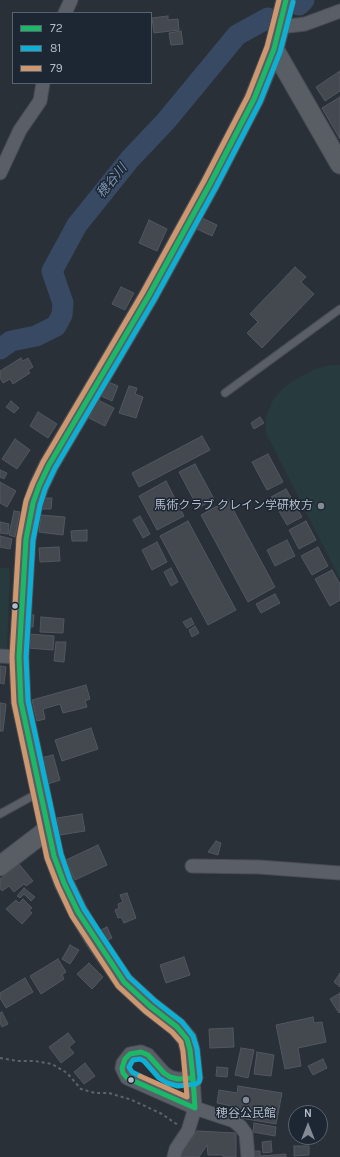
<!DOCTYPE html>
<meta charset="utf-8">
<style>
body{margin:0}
#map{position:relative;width:340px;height:1157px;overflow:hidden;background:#2a3038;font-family:Karla,sans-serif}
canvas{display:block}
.legend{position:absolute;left:12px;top:12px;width:140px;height:72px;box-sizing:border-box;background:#1d2633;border:1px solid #59626f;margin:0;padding:5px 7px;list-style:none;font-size:12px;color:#b4bcc9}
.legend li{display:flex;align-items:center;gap:8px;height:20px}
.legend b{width:20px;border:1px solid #59626f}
.north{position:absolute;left:288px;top:1105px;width:40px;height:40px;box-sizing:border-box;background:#1d2633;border:1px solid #59626f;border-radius:50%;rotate:0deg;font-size:11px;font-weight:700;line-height:16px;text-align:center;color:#b4bcc9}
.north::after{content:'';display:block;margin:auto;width:14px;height:18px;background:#848b96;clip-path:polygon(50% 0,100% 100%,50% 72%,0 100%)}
</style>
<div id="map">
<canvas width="340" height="1157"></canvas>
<ul class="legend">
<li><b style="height:5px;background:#1ab867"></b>72</li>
<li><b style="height:5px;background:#0dafd3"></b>81</li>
<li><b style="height:5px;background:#cd976f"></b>79</li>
</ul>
<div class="north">N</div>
</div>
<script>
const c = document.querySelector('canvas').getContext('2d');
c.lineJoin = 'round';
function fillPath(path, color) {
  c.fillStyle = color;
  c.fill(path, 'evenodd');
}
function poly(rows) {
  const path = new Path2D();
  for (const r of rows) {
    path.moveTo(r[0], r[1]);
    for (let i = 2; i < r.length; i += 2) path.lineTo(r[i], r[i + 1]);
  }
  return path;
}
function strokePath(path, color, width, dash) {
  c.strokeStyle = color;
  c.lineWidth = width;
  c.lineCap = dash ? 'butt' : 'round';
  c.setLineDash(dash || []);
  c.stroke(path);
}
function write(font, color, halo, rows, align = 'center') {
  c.font = font + ' Karla,"Noto Sans JP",sans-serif';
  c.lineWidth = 3;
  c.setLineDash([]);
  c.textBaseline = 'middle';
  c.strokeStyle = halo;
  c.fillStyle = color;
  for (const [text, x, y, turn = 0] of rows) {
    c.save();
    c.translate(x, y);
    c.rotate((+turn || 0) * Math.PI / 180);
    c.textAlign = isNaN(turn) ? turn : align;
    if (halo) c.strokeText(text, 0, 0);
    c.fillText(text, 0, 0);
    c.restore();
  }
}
fillPath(poly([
 [330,365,340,365,340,579,266,433,266,416,273,400,283,388,298,378,315,369],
 [0,568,10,568,7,650,0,649]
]), '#273a3e');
strokePath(poly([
 [299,5,304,0],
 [0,349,11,341,36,336,56,326,62,315,63,303,52,271,77,225,130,159,166,121,237,35,268,18]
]), '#384963', 21);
const building = poly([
 [168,16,168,20,178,19,179,30,154,33,152,18,168,16],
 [181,31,183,44,171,45,169,33,181,31],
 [340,71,340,91,325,101,316,87,340,71],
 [340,97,340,139,322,108,340,97],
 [202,218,217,225,212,236,197,229,202,218],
 [149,220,167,229,157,251,139,243,149,220],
 [295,267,306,277,301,282,314,294,262,348,247,333,258,322,250,314,295,267],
 [121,287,134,293,125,310,112,304,121,287],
 [21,358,23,361,28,358,33,367,28,370,30,373,13,384,10,379,3,383,0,378,0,371,21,358],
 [106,381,118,386,112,401,99,395,106,381],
 [129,386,137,388,135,394,143,397,136,418,119,413,129,386],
 [98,400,114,408,105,426,89,418,98,400],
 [11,401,19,408,14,413,6,407,11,401],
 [38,412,57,424,48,438,30,426,38,412],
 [260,417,264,423,254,429,251,423,260,417],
 [202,436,210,450,139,487,132,473,202,436],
 [15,439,30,450,17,469,2,459,15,439],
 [268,454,283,482,267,490,252,462,268,454],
 [195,464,214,499,198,508,179,472,195,464],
 [0,470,7,473,4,479,0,477,0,470],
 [166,481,184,516,157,530,139,496,166,481],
 [0,482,16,491,7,507,0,503,0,482],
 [286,489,302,517,287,525,271,497,286,489],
 [40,498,52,498,51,509,40,509,40,498],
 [228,500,275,587,248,602,201,515,228,500],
 [14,511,20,512,15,537,9,535,14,511],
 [41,515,65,517,63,535,39,532,41,515],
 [140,516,150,534,143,538,133,520,140,516],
 [188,521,236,610,208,625,160,536,188,521],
 [306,521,316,540,299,549,289,530,306,521],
 [0,522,9,524,8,534,0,533,0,522],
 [87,530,87,541,72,541,71,531,87,530],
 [0,536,12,539,10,549,0,547,0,536],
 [287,540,295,556,275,566,267,550,287,540],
 [157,542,167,562,152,570,142,550,157,542],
 [59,547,60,561,40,562,39,548,59,547],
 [318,547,328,566,312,575,301,556,318,547],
 [171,568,178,582,171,586,164,572,171,568],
 [332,570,340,584,340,600,330,606,315,579,332,570],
 [275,594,280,603,261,613,256,604,275,594],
 [28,614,34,615,33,627,27,627,28,614],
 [41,617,64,619,63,633,40,632,41,617],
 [191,618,194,624,187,628,183,622,191,618],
 [195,626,199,633,192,637,189,630,195,626],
 [29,634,54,636,53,650,28,648,29,634],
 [56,642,66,642,64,662,54,661,56,642],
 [0,666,6,667,4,684,0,683,0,666],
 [86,685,90,699,85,701,87,707,63,713,60,704,43,709,45,719,37,721,32,700,86,685],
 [0,703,6,704,3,731,0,731,0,703],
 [91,728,98,749,62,761,55,740,91,728],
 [53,755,60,780,48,784,41,758,53,755],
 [82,814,85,831,60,835,57,818,82,814],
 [216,841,221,843,218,855,208,852,216,841],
 [98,845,107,865,75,880,66,860,98,845],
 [19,864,33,881,26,886,24,884,14,892,9,886,2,891,0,888,0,879,19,864],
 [24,888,35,897,31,901,24,894,20,898,17,896,24,888],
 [127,893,136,918,124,923,121,917,118,918,115,910,119,908,118,904,123,902,120,895,127,893],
 [23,899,32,908,29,910,32,913,22,924,6,909,16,900,19,903,23,899],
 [107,927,112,938,106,941,101,930,107,927],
 [70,945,79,950,70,964,62,959,70,945],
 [184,957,190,975,166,983,160,965,184,957],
 [58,959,66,972,62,975,64,979,41,994,30,976,58,959],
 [89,963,103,977,92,989,77,974,89,963],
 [340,973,340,987,334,982,340,973],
 [25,978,33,992,6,1008,0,998,0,993,25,978],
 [340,993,340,1012,339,1013,330,999,340,993],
 [2,1012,8,1024,2,1027,0,1023,0,1013,2,1012],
 [313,1017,314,1023,322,1022,326,1042,298,1048,301,1066,285,1069,276,1025,313,1017],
 [233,1028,234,1047,210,1048,209,1029,233,1028],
 [68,1033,75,1042,69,1047,74,1053,61,1063,49,1047,68,1033],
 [241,1048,254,1050,248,1078,235,1075,241,1048],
 [257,1052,274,1055,271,1076,254,1074,257,1052],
 [323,1059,327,1068,313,1075,308,1066,323,1059],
 [85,1063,95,1076,84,1084,74,1072,85,1063],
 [217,1067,228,1068,227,1077,216,1076,217,1067],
 [238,1086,282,1093,276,1124,235,1117,237,1107,217,1103,219,1090,237,1093,238,1086],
 [254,1123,276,1127,275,1136,253,1132,254,1123],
 [197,1131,236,1133,236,1157,223,1157,223,1155,208,1155,207,1145,199,1157,183,1157,180,1155,197,1131],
 [271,1141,272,1152,263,1153,262,1142,271,1141],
 [294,1146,309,1146,309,1155,294,1156,294,1146],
 [250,1151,260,1151,260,1156,286,1154,286,1157,250,1157,250,1151]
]);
fillPath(building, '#444950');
strokePath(building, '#52575f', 1);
const lane = poly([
 [225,393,340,309],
 [0,814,38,793]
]);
const street = poly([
 [65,13,71,0],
 [280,27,305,24,340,11],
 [0,173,20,130,40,101,43,83],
 [0,656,19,657],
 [192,866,259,867,340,873],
 [174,1157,176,1149,188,1131,195,1108,193,1078,178,1079,170,1077,164,1073,148,1055,141,1052,130,1054,123,1063,122,1068,127,1078,195,1108,234,1121,241,1127,246,1134,248,1157]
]);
const secondary = poly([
 [274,49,340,164],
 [0,866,47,830],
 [193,1078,190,1050,187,1039,177,1027,150,1006,124,982,94,938,78,912,64,883,54,856,21,702,19,657,26,539,33,503,39,486,49,465,148,297,210,184,254,99,274,49,286,0]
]);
strokePath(lane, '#484c53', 9);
strokePath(street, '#484c53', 15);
strokePath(secondary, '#484c53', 21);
strokePath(poly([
 [0,1058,18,1061,35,1061,52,1064,67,1073,81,1089,95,1093,109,1093,132,1100,162,1114,178,1125]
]), '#5d636a', 2, [3, 3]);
strokePath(lane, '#5a5e66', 7);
strokePath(street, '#5a5e66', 13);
strokePath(secondary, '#595d64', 19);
strokePath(poly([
 [141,1052,148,1055,164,1073,170,1077,178,1079,193,1078,195,1108,127,1078,123,1073,122,1068,125,1059,130,1054,141,1052],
 [193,1078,190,1050,187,1039,177,1027,150,1006,124,982,78,912,64,883,54,856,21,702,19,657,26,539,33,503,39,486,49,465,148,297,210,184,254,99,274,49,286,0]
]), '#1ab867', 5);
strokePath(poly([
 [140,1076,132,1072,129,1067,133,1060,140,1059,144,1061,159,1078,167,1083,178,1086,196,1084,199,1082,200,1078,197,1049,193,1036,182,1022,155,1001,129,977,84,909,70,880,61,854,28,701,26,657,33,540,40,505,45,489,55,468,154,300,216,187,260,102,280,52,293,2]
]), '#0dafd3', 5);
strokePath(poly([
 [140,1076,187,1097,183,1051,181,1042,172,1032,145,1011,118,986,72,916,58,886,47,858,14,703,12,657,19,538,26,501,33,483,43,462,142,294,204,181,248,96,267,47,279,0]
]), '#cd976f', 5);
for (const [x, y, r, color] of [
 [321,506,4,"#848b96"],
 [15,606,3.5,"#b4bcc9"],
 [131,1080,3.5,"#b4bcc9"],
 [246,1100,4,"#848b96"]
]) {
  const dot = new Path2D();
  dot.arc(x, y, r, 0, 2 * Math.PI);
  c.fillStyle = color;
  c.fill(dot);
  strokePath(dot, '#1d2633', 1.5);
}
write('12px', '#b4bcc9', '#1d2633', [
 ["馬術クラブ クレイン学研枚方",313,506],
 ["穂谷公民館",246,1114,"center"]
], 'right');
write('italic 13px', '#7c92b1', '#1d2633', [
 ["穂谷川",112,181,-51]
]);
</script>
